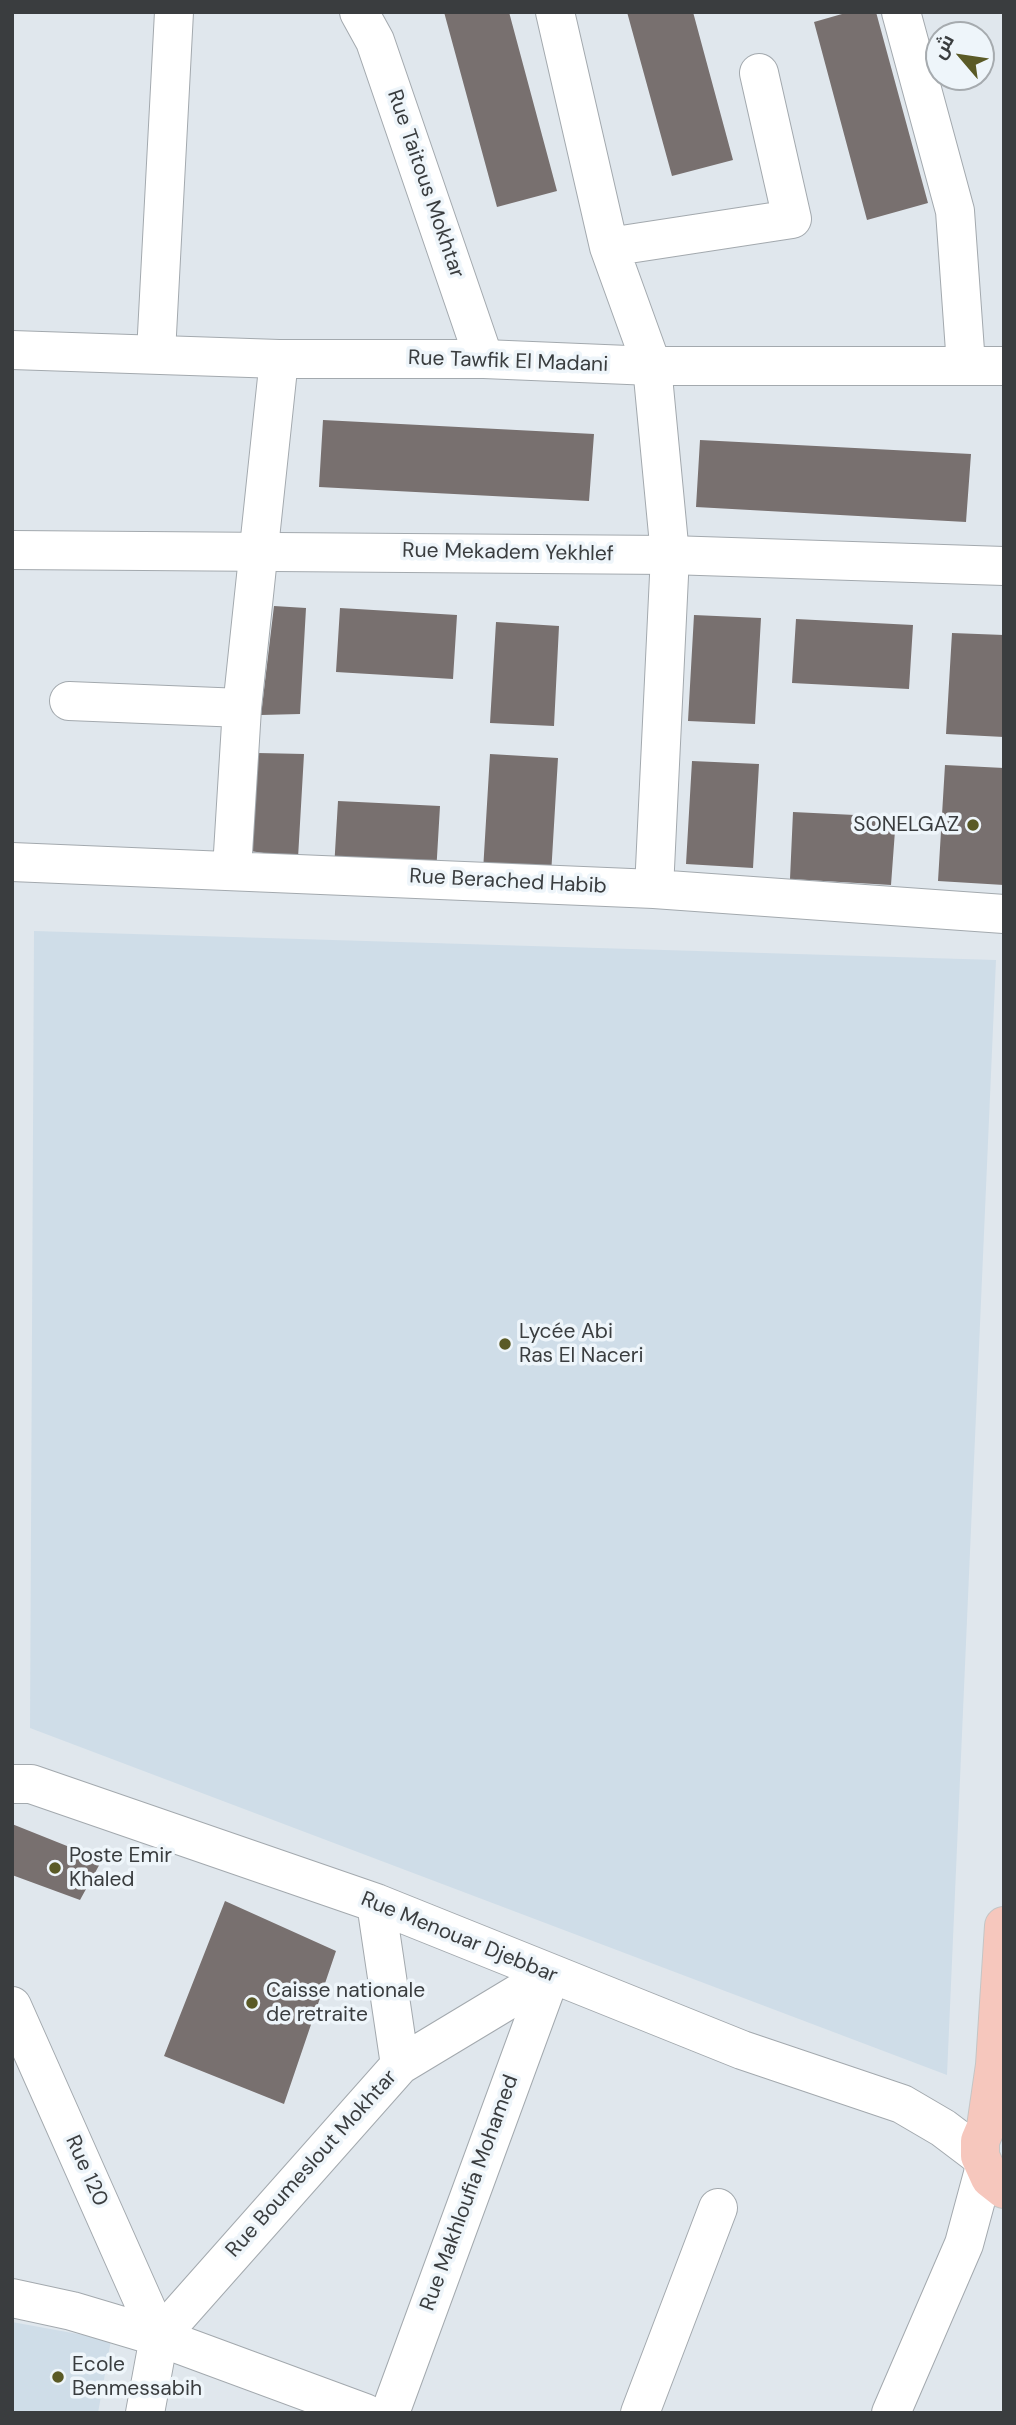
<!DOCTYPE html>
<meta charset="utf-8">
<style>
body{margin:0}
#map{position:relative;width:1016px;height:2425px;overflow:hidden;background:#e0e7ed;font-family:"DM Sans",Cairo,sans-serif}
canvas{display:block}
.frame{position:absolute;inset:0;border:14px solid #3a3d3f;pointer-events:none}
.north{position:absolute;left:925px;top:21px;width:70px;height:70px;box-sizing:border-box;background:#eef5fa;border:2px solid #a6abaf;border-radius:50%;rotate:299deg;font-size:19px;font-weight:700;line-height:28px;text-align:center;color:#3a3d3f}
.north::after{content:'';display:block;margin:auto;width:24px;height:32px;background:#5a5a26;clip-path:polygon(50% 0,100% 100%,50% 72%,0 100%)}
</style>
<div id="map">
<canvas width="1016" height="2425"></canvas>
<div class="frame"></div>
<div class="north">ش</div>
</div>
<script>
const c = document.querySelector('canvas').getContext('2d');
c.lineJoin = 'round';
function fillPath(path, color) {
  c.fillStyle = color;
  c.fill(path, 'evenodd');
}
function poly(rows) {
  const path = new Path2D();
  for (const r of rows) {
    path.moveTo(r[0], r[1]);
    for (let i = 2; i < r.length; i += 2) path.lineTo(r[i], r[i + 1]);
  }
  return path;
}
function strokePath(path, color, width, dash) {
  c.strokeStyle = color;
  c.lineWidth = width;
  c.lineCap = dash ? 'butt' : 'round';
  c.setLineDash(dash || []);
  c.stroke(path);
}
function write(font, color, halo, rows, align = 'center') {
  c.font = font + ' "DM Sans",sans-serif';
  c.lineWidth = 7;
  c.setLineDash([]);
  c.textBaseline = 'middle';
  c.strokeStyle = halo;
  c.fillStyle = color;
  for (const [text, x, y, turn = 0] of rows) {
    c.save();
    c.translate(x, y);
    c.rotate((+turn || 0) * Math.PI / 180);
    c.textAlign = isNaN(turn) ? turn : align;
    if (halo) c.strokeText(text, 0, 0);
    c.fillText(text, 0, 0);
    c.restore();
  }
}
fillPath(poly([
 [34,931,996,960,947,2075,30,1728],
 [12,2322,111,2340,98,2413,12,2413]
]), '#cfdde8');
fillPath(poly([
 [444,12,509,12,557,191,497,207],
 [627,12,693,12,733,160,672,176],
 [849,12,876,12,928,203,867,220,814,22],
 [323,420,594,434,589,501,319,487],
 [700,440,971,454,966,522,696,507],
 [274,606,306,608,300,714,261,715],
 [340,608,457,615,453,679,336,672],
 [694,615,761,618,755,724,688,721],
 [796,619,913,625,909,689,792,683],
 [496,622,559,626,554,726,490,723],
 [952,633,1004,635,1004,737,946,734],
 [258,753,304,754,298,858,250,851],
 [490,754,558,758,551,875,483,871],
 [692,761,759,764,753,868,686,864],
 [945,765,1004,768,1004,885,938,881],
 [338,801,440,806,436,874,334,869],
 [793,812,896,817,891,885,790,879],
 [12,1824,102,1860,80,1900,12,1875],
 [225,1901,336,1951,284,2104,164,2056]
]), '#78706f');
const street = poly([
 [359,12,375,41,484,359],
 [555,12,609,247,652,366,670,555,654,889],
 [901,12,955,211,966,365],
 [609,247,792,219,759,73],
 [156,353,174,12],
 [69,701,242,708,279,359],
 [12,862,654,889,1004,914],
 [232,869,242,708],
 [12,2006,159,2337],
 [12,2298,72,2311,159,2337,365,2413],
 [390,2413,551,1974],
 [640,2413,718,2208],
 [891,2413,964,2244,984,2170]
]);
const secondary = poly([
 [12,350,279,359,484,359,652,366,1004,366],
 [12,550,670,555,1004,566],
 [12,1784,31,1784,376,1903,742,2050,902,2104,943,2128,980,2156],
 [376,1903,400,2065],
 [145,2413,159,2337,400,2065,551,1974]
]);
const primary = poly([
 [1002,2111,986,2127,980,2141,980,2156,990,2178,1004,2189],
 [986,2127,995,2065,1004,1926]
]);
strokePath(street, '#a3a9ae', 40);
strokePath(secondary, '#a3a9ae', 40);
strokePath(primary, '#c4c5c5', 40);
strokePath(street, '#fff', 38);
strokePath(secondary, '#fff', 38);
strokePath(primary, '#f6c7bd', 38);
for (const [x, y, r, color] of [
 [973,825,7,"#5a5a26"],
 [505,1344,7,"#5a5a26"],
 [55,1868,7,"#5a5a26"],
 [252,2003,7,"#5a5a26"],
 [58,2377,7,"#5a5a26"]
]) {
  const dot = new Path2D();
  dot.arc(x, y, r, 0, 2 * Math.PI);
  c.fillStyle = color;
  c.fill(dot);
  strokePath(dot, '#eef5fa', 2.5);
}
write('21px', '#3a3d3f', '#eef5fa', [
 ["Rue Taitous Mokhtar",425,184,71],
 ["Rue Tawfik El Madani",508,362,2],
 ["Rue Mekadem Yekhlef",508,553,1],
 ["Rue Berached Habib",508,882,3],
 ["Rue Menouar Djebbar",459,1938,22],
 ["Rue Boumeslout Mokhtar",312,2164,-48],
 ["Rue 120",86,2171,66],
 ["Rue Makhloufia Mohamed",470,2193,-70]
]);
write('21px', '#3a3d3f', '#eef5fa', [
 ["SONELGAZ",959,825,"right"],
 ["Lycée Abi",519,1332],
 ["Ras El Naceri",519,1356],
 ["Poste Emir",69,1856],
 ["Khaled",69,1880],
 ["Caisse nationale",266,1991],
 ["de retraite",266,2015],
 ["Ecole",72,2365],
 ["Benmessabih",72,2389]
], 'left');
</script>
